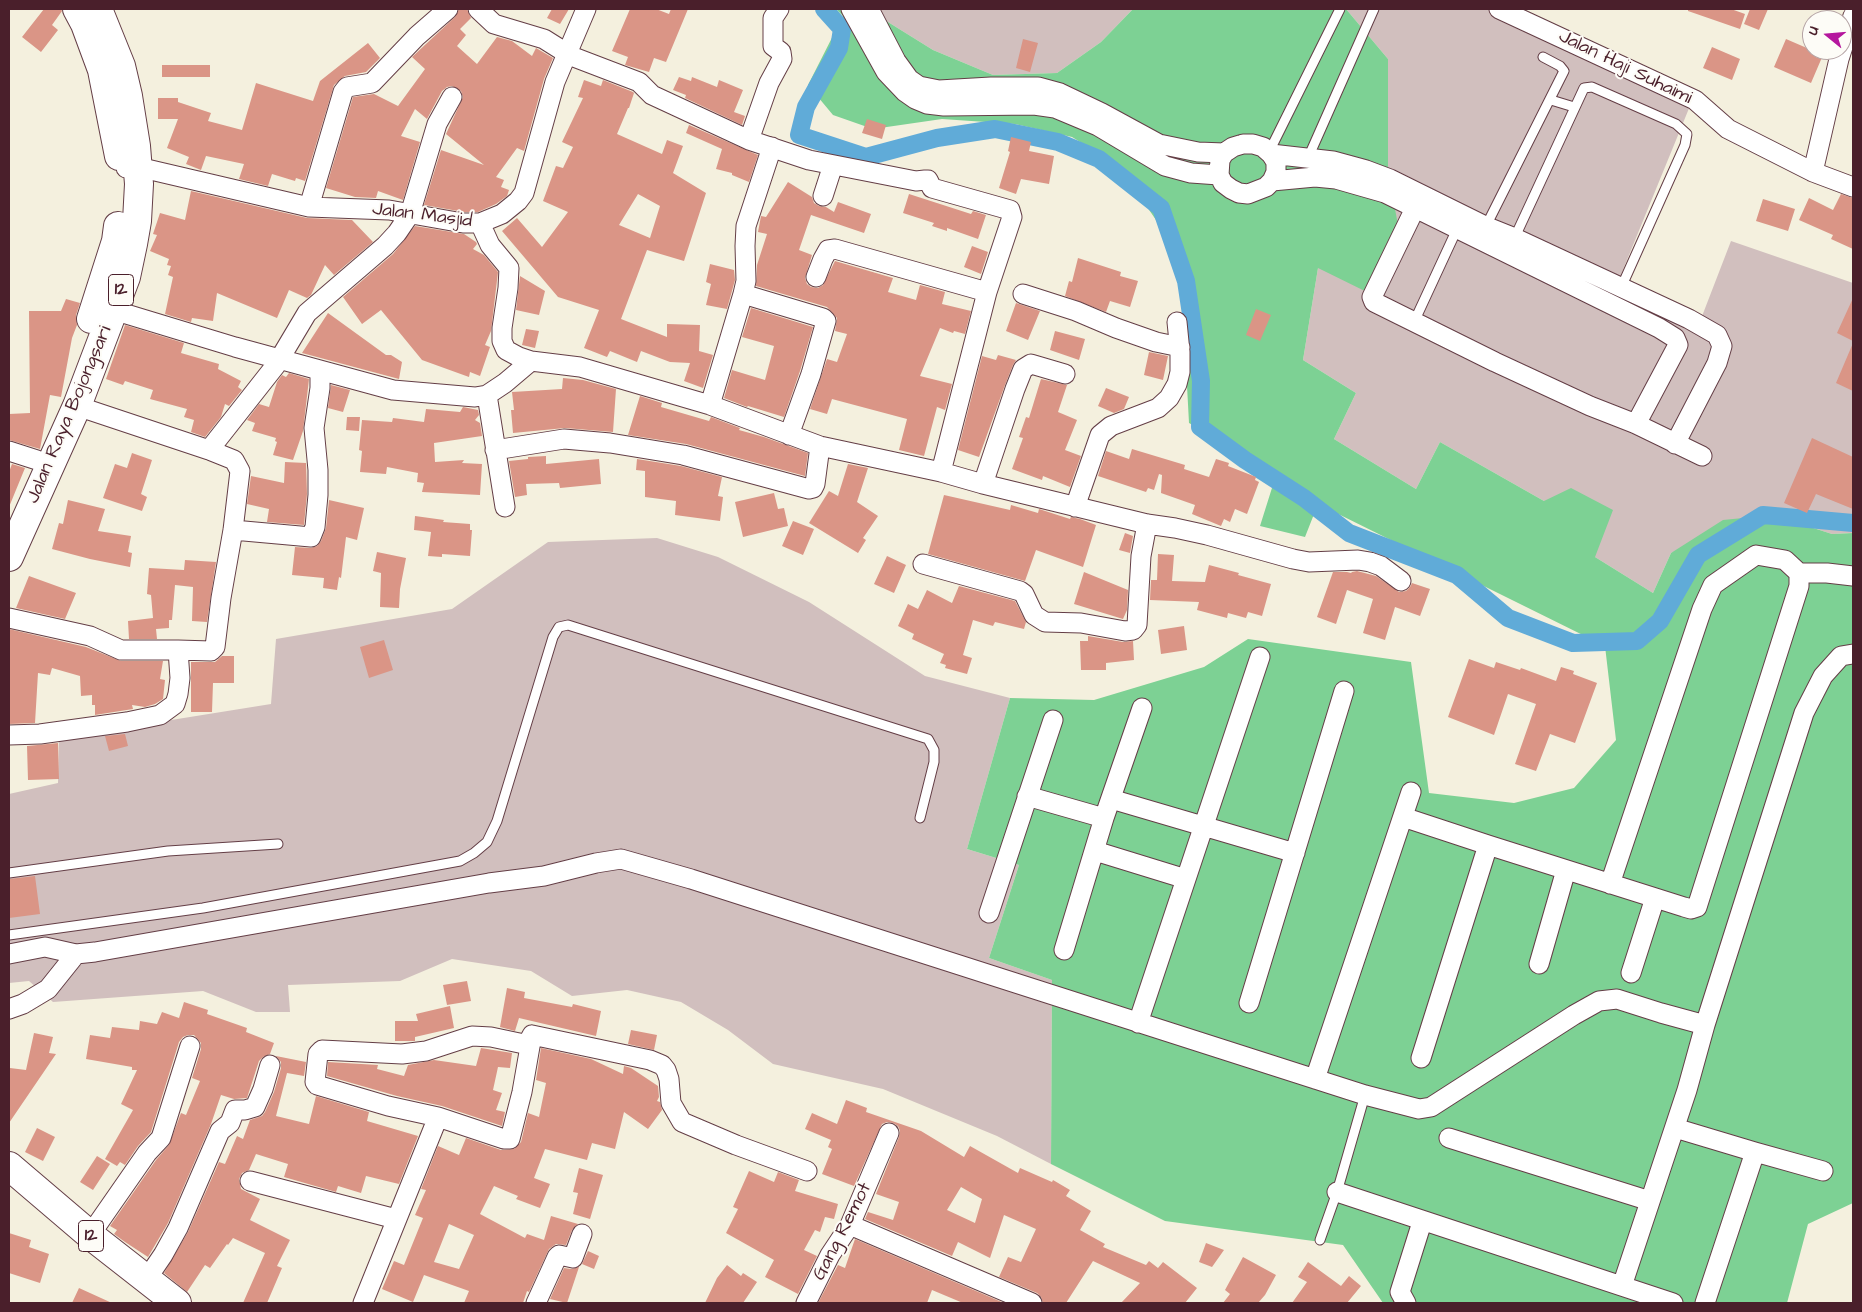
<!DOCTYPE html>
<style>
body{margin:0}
#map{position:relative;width:1862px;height:1312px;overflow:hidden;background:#f4f0de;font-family:"Architects Daughter",sans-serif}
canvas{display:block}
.frame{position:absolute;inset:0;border:10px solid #4a1f2b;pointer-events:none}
.north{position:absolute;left:1802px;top:10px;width:50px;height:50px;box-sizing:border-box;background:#fdfcf7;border:1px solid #b5a4a5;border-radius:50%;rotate:287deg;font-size:14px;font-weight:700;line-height:20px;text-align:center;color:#4a1f2b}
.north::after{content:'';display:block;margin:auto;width:18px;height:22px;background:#b5179e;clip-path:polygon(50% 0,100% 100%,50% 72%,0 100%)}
</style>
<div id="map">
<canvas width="1862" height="1312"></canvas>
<div class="frame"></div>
<div class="north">U</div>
</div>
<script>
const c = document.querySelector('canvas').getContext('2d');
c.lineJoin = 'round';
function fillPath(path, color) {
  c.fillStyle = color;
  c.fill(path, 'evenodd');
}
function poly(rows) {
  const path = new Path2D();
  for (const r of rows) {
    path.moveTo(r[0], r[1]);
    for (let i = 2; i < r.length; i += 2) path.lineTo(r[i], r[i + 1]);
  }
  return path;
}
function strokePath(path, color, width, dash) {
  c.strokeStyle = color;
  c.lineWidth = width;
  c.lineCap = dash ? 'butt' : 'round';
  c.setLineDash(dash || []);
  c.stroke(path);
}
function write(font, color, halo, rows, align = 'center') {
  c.font = font + ' "Architects Daughter",sans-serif';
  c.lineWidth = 4;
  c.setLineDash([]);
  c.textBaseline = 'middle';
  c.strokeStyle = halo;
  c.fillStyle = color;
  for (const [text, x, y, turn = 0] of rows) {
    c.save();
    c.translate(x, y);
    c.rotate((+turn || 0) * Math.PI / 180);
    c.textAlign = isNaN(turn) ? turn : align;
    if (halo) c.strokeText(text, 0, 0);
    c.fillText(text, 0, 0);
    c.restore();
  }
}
fillPath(poly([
 [867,9,1133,9,1101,42,1057,73,993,75,933,50],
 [1346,9,1495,9,1692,101,1620,277,1699,324,1731,241,1853,283,1853,533,1832,534,1773,515,1671,553,1653,593,1595,557,1544,501,1440,442,1416,489,1334,439,1356,393,1303,360,1318,268,1388,172,1388,59],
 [657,538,718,557,809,602,925,676,1010,698,967,849,1019,865,989,958,1052,980,1051,1164,997,1136,883,1089,773,1064,728,1030,681,1002,627,990,572,996,531,971,452,959,400,981,288,985,290,1012,256,1012,203,991,53,1002,29,981,9,983,9,794,58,783,59,738,271,704,276,639,452,609,548,542]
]), '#d1bfbe');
fillPath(poly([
 [836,9,867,9,933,50,993,75,1057,73,1101,42,1133,9,1346,9,1388,59,1388,172,1402,246,1379,298,1318,268,1303,360,1356,393,1334,439,1416,489,1440,442,1544,501,1571,488,1613,510,1595,557,1653,593,1671,553,1723,520,1773,515,1832,534,1853,533,1853,1203,1808,1224,1787,1303,1383,1303,1343,1245,1165,1221,1051,1164,1052,980,989,958,1019,865,967,849,1010,698,1094,700,1204,667,1248,639,1411,662,1429,793,1514,803,1574,788,1616,740,1605,646,1318,504,1305,537,1260,526,1277,472,1189,423,1180,255,1119,166,1072,137,1015,124,942,119,873,129,833,115,808,85,843,16]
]), '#7dd194');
strokePath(poly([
 [824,9,842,29,839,48,806,107,799,135,866,157,937,138,995,129,1058,142,1099,159,1161,208,1186,281,1201,381,1200,427,1245,460,1304,498,1349,533,1457,575,1508,618,1573,643,1637,641,1660,621,1698,555,1763,515,1853,523]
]), '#60abd8', 18);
fillPath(poly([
 [44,9,61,9,62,11,52,25,58,30,41,52,22,37],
 [459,9,467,9,471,18,460,29,466,35,457,46,477,64,497,37,512,41,532,56,536,48,553,58,544,79,524,151,517,148,496,177,504,180,501,187,509,190,507,196,496,204,478,212,464,212,424,205,441,150,484,165,446,134,463,97,461,91,452,86,447,87,442,91,427,119,415,109,401,136,420,142,403,200,378,191,376,198,355,197,326,188,353,97,374,94,398,106,425,69,412,57,455,17],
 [552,9,569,9,560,24,547,18],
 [630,9,656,9,669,14,671,9,688,9,666,62,654,58,649,72,625,65,628,57,612,51],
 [1688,9,1731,9,1745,14,1740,29,1688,11],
 [1750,9,1768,9,1759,30,1744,24],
 [1023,39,1038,43,1030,72,1016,68],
 [1786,39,1823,55,1811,83,1774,67],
 [368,43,380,58,366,72,345,76,334,85,305,181,296,178,295,181,272,174,268,186,239,179,244,164,206,156,201,170,186,164,189,157,167,148,178,119,158,119,158,98,178,98,178,102,211,113,208,121,242,130,256,83,313,101,320,81],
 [1712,47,1740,59,1732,80,1703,68],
 [162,65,210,65,210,77,162,77],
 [679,77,691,81,692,77,717,87,719,80,743,90,734,112,745,116,742,125,685,98,686,95,673,90],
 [584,80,601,86,603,80,633,92,634,93,629,108,628,108,617,134,662,154,667,140,683,146,673,173,706,193,684,261,647,250,621,319,667,337,667,324,700,325,699,351,713,355,703,388,684,381,690,363,670,362,641,351,637,362,610,351,607,357,584,348,599,310,558,297,502,231,517,218,542,247,568,212,543,201,556,166,563,168,573,147,562,142,583,98,578,97],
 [638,194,660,206,650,238,619,225],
 [867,119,886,125,882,139,862,133],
 [689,125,758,155,749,182,732,175,732,173,716,169,722,149,686,133],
 [1011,137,1031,142,1029,151,1054,156,1049,184,1021,179,1016,194,999,188,1010,152,1008,151],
 [788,182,812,197,814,203,819,206,826,207,834,212,838,202,871,214,864,233,811,215,799,250,812,255,805,278,807,284,811,287,818,288,823,285,835,261,893,278,888,292,916,300,920,285,945,292,942,304,971,311,965,334,954,331,953,333,940,328,920,376,952,384,945,410,937,407,924,456,899,450,907,419,832,399,827,414,810,409,827,359,837,362,847,334,835,331,837,318,827,307,756,286,757,265,767,234,758,232,761,216,766,217],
 [191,191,307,218,352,220,373,242,334,275,325,265,311,295,307,298,289,290,277,318,217,293,213,321,192,318,191,322,165,314,173,277,168,275,171,266,167,265,169,259,150,251,157,235,153,234,160,213,185,220],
 [909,194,971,214,973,211,986,215,978,239,947,228,947,231,932,226,934,223,903,213],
 [1841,194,1853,198,1853,249,1831,239,1833,235,1799,220,1809,198,1833,210],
 [1763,199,1795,209,1788,231,1756,221],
 [415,226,464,234,476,242,477,244,473,249,484,255,498,272,491,331,485,345,490,347,480,376,470,372,469,377,422,360,381,310,362,324,343,297,393,254],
 [972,246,988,252,981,274,964,267],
 [1078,258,1121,272,1120,276,1138,281,1130,307,1110,301,1106,312,1065,296,1069,281,1072,282],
 [710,264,734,270,735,280,727,309,706,305,711,284,706,282],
 [520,276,545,291,539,315,516,310],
 [1853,298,1853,341,1837,333],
 [66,299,80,303,76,315,77,325,72,338,61,397,50,395,40,449,9,440,9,414,30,413,29,311,61,311],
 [1016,303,1040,311,1028,340,1006,331],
 [751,308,813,327,800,371,784,417,748,406,747,407,724,398,732,370,765,380,774,346,742,337],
 [1256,309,1271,315,1260,341,1246,335],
 [328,313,386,355,391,355,402,362,399,379,302,353],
 [125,325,184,343,181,353,219,364,218,369,241,381,238,387,242,390,229,406,225,404,221,417,205,437,191,432,194,420,184,417,187,409,150,399,153,390,125,381,123,385,106,379],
 [526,329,539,331,535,348,522,345],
 [1055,331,1085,339,1079,360,1050,350],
 [1853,343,1853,391,1836,383],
 [1149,352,1168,356,1163,380,1144,375],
 [998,355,1016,360,1013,365,1005,385,979,457,958,450,982,356,996,360],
 [289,373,309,379,303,431,293,460,273,455,277,442,275,441,276,438,252,431,255,423,247,420,259,404,269,407,277,382,282,375,286,377],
 [563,378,583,380,616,389,613,432,565,428,513,433,511,410,514,410,512,392,562,389],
 [1041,379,1067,385,1058,412,1077,420,1065,450,1081,456,1070,487,1043,476,1042,480,1012,469,1023,438,1019,437,1026,417,1029,418],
 [331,385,350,390,343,412,328,408],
 [1106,388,1129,397,1124,409,1114,413,1098,406],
 [640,396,662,403,661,407,709,421,711,417,740,428,739,430,764,437,808,453,805,476,686,444,628,435],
 [463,407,478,410,479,415,475,420,480,423,482,436,434,443,435,462,464,460,462,463,482,464,480,495,422,492,424,483,417,482,418,473,387,467,386,474,360,472,362,451,359,450,362,420,392,422,393,418,424,422,426,409,460,412],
 [347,417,360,417,359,431,346,430],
 [1812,438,1853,457,1853,509,1816,494,1807,513,1784,503],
 [1132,449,1185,465,1184,469,1209,477,1216,459,1229,463,1228,466,1256,477,1255,480,1259,482,1247,514,1235,509,1230,522,1224,519,1221,526,1192,514,1195,505,1161,493,1162,475,1159,474,1154,490,1148,488,1146,492,1098,476,1106,451,1129,459],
 [132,453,152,460,141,494,147,497,142,511,103,498,115,464,127,468],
 [546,456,546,464,599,459,601,484,560,488,559,483,526,484,527,495,515,497,509,461,528,459,528,457],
 [637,459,681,466,722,477,718,496,723,497,720,521,675,515,676,501,645,497,645,471,636,470],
 [285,462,306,463,307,494,304,525,267,522,269,509,247,504,251,476,284,483],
 [12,464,25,468,9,507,9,472],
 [848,464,868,468,857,502,878,516,863,538,866,540,858,553,809,523,829,491,838,496],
 [774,493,778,509,784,508,788,526,743,537,735,502],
 [944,495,1010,510,1011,505,1038,513,1039,509,1070,519,1071,517,1080,519,1096,525,1083,567,1036,550,1025,581,928,554],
 [68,500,105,509,98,531,131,536,128,552,132,553,130,567,90,559,52,549,59,523,63,524],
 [329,500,364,508,357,540,346,537,341,578,339,577,337,590,323,588,324,578,292,575,295,547,311,548,317,546,321,541,326,528],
 [415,516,444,520,443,522,470,524,470,530,472,530,470,556,442,554,442,557,428,556,431,532,414,530],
 [793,521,814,529,803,555,782,546],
 [1125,533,1133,536,1130,553,1119,550],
 [377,552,406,558,400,589,399,608,380,607,381,573,373,571],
 [1158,554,1174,555,1172,581,1205,582,1209,565,1239,573,1238,575,1271,584,1262,616,1248,612,1246,618,1228,613,1227,618,1197,610,1199,602,1150,600,1151,580,1157,580],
 [887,556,906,565,894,593,874,584],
 [185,560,216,562,207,622,192,621,193,587,175,585,172,620,169,620,169,628,156,629,157,639,129,639,128,621,153,618,151,595,147,594,149,568,184,570],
 [1357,571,1376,576,1399,592,1406,591,1410,587,1412,583,1430,589,1420,616,1395,607,1385,640,1363,633,1373,599,1347,590,1336,624,1317,617,1333,572,1347,572,1351,573,1352,572],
 [1084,572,1128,590,1127,610,1123,619,1074,604],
 [29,576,76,593,65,619,16,608],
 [959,586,1015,601,1026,622,1024,629,995,622,993,626,973,620,963,655,972,658,967,674,945,668,946,665,940,663,944,654,912,639,914,634,898,626,908,604,918,609,927,590,952,603],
 [1184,626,1187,650,1161,654,1158,630],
 [9,629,86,647,121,661,163,661,160,679,165,680,163,699,155,704,145,707,132,705,133,709,95,715,95,705,92,705,92,695,81,696,80,676,52,668,50,675,38,673,35,723,9,724],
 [1088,636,1123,642,1133,641,1134,660,1106,663,1106,670,1081,670,1080,641,1088,641],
 [384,640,393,670,369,678,360,647],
 [222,656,234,656,234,683,213,683,212,712,191,712,191,662,215,662],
 [1469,659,1494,668,1496,662,1520,670,1521,668,1556,681,1561,667,1574,671,1573,674,1597,683,1575,743,1550,734,1536,771,1515,764,1536,704,1508,694,1494,735,1448,717],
 [125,734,128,746,109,751,105,736],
 [58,743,59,779,28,780,27,746],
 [35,876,40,914,9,918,9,879],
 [467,981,471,1001,447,1005,443,985],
 [507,988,525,992,524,998,572,1007,573,1004,601,1011,596,1036,519,1018,515,1031,500,1027],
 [184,1002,208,1010,207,1014,247,1028,246,1032,274,1043,270,1054,263,1057,259,1061,247,1098,234,1099,221,1095,211,1124,168,1223,148,1257,125,1242,114,1234,117,1230,110,1226,156,1160,169,1145,181,1113,186,1115,200,1081,192,1078,201,1049,201,1043,194,1035,188,1035,183,1037,179,1042,151,1132,138,1146,125,1165,120,1162,117,1166,105,1159,133,1110,121,1104,137,1070,132,1070,132,1067,86,1059,90,1035,110,1038,112,1027,139,1030,140,1021,157,1024,162,1012,179,1018],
 [450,1006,454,1028,415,1037,415,1041,395,1041,395,1021,418,1021,416,1014],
 [631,1030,657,1035,654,1050,628,1044],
 [34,1033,53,1037,49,1053,56,1054,9,1123,9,1078,10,1068,26,1070],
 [481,1048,512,1053,510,1068,498,1067,493,1090,502,1093,496,1110,505,1112,502,1126,442,1106,397,1096,327,1076,328,1062,378,1065,377,1069,404,1076,408,1065,434,1060,476,1066],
 [541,1048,591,1059,623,1074,624,1066,631,1068,658,1086,659,1097,657,1101,660,1102,662,1110,648,1129,624,1112,615,1149,592,1143,587,1160,545,1149,534,1178,550,1184,540,1208,516,1199,518,1196,494,1186,480,1214,525,1238,527,1234,544,1240,551,1216,578,1224,572,1230,566,1245,556,1244,549,1249,529,1292,527,1291,523,1303,464,1303,469,1291,424,1275,413,1302,382,1289,394,1261,404,1265,423,1218,415,1215,426,1190,421,1189,438,1146,459,1155,466,1138,501,1150,514,1149,521,1142,528,1113,539,1117,546,1083,536,1080],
 [449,1224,474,1235,459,1269,434,1262],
 [276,1056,306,1062,304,1076,287,1073,276,1116,309,1124,316,1096,369,1112,367,1121,418,1136,399,1184,366,1176,361,1193,338,1186,336,1192,284,1177,288,1164,256,1154,249,1170,242,1173,239,1179,241,1189,260,1199,250,1220,290,1240,277,1266,282,1268,267,1303,243,1303,265,1253,233,1238,228,1245,227,1244,210,1268,205,1265,187,1292,164,1273,188,1232,219,1162,225,1164,237,1136,243,1139,250,1120,262,1116,265,1112,274,1092,281,1068,281,1062],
 [846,1100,867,1108,866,1112,921,1131,964,1157,970,1146,1018,1173,1020,1168,1052,1182,1053,1180,1070,1190,1066,1196,1091,1211,1080,1230,1105,1244,1103,1247,1146,1265,1149,1261,1158,1268,1163,1262,1197,1288,1185,1303,1121,1303,1140,1283,1093,1261,1066,1303,1043,1303,1041,1297,1037,1293,999,1277,1008,1257,1021,1262,1036,1229,1004,1215,990,1258,958,1242,952,1256,865,1219,868,1212,893,1220,899,1202,876,1194,899,1137,900,1131,898,1126,893,1123,887,1122,882,1124,854,1186,822,1174,832,1149,828,1147,831,1140,805,1129,812,1113,837,1124],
 [961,1187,982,1199,975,1223,947,1210],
 [37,1128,55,1137,43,1161,25,1152],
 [97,1156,110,1164,93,1190,80,1182],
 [579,1168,603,1175,590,1219,573,1214,578,1193,573,1192],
 [749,1171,774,1182,778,1172,799,1180,795,1191,838,1204,834,1219,825,1217,820,1232,815,1230,804,1250,817,1256,798,1294,765,1277,774,1260,726,1233,738,1209,733,1207],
 [9,1233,31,1240,29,1247,49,1254,40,1283,9,1273],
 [855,1239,1004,1303,963,1303,932,1290,927,1303,818,1303,838,1265,845,1268],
 [1206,1243,1224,1250,1212,1267,1199,1262],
 [588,1251,599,1256,594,1269,582,1264],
 [1243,1257,1276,1275,1265,1295,1258,1303,1223,1303,1230,1294,1225,1290],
 [1308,1262,1341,1286,1349,1276,1361,1286,1347,1303,1292,1303,1307,1282,1298,1277],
 [727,1265,741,1276,743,1273,757,1282,743,1303,705,1303,717,1278],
 [579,1267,567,1303,550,1299,564,1268,571,1269],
 [79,1288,112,1303,72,1303]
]), '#da9586');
const service = poly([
 [1551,100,1574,107],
 [1269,152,1340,9],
 [1308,158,1374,9],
 [1485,228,1564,71,1560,66,1543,57],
 [1514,239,1584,88,1592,87,1676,124,1687,134,1685,145,1620,290],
 [1414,322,1458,227],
 [9,873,168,851,278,844],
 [9,935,203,908,460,861,474,853,487,842,497,821,553,637,559,627,568,625,928,739,934,750,934,762,920,818],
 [1320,1240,1337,1192,1365,1095]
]);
const minor = poly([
 [478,9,494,24,544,39,571,56,639,82,652,95,749,140,809,160,916,181,925,180,928,180,932,188,1010,210,1012,217,987,292,941,472],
 [851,9,886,72,905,92,915,99,927,104,944,106,1034,105,1055,108,1098,126,1165,166,1191,173,1219,175],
 [869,9,896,61,909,79,919,86,939,90,991,87,1038,87,1060,93,1102,113,1159,144,1198,152,1224,153],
 [1499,9,1695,100,1728,129,1813,172,1853,187],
 [749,140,769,83,782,59,781,52,773,46,773,18,779,9],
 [1243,144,1253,144,1263,147,1271,154,1276,162,1276,172,1272,181,1266,187,1248,194,1239,193,1231,189,1223,183,1219,175,1220,160,1224,153,1233,147,1243,144],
 [1271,154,1333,161,1366,170,1390,179,1485,226,1515,238,1689,319,1717,335,1722,346,1717,363,1675,444],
 [126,168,138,167,309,207,389,210,463,223,480,223,502,214,518,201,524,193,555,82,586,9],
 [1813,172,1839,59,1853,16],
 [1272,181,1315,177,1336,179,1385,193,1659,328,1675,338,1678,345,1636,424],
 [823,196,833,165],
 [1420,198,1372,297,1374,302,1495,362,1590,406,1636,424,1702,456],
 [309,207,343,92,347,87,372,83,417,36,448,9],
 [480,223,490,245,509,268,508,288,502,328,502,341,506,350,519,357,531,361,580,367,710,405,820,446,941,472,983,484,1147,524,1175,528,1207,535,1293,559,1309,562,1358,560,1370,562,1381,566,1401,581],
 [816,277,823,259,828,250,835,249,987,292],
 [743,294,823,318,826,321,811,374,789,435],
 [1023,294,1076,311,1116,328,1156,342,1180,347],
 [113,310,235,347,393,390,475,397,487,395,505,383,531,361],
 [487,395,505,507],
 [710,405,743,294,746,281,745,246,746,226,772,147],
 [209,450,276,365,307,313,385,246,397,233,410,214,437,124,452,97],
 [495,450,564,439,610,443,683,455,809,489,813,488,815,484,820,446],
 [9,451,37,460],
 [983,484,1015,389,1023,369,1031,364,1065,374],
 [1075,507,1100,435,1111,426,1158,408,1169,398,1177,384,1180,372,1180,352,1177,322],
 [233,530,311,537,315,527,318,495,318,470,314,428,320,388,320,370],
 [923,564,1020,591,1024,594,1034,615,1045,622,1081,623,1125,631,1133,630,1137,625,1141,556,1147,524],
 [1799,573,1827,573,1853,576],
 [9,618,90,636,121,650,178,650],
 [9,735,40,734,127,722,160,715,175,704,178,694,180,678,178,650,211,651,215,647,221,598,233,530,240,471,234,460,209,450,77,406],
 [1027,796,1104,818],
 [1111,799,1295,853],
 [1403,817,1488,845,1684,907,1691,909,1697,907,1799,586,1799,573,1785,560,1756,555,1713,585,1702,609,1610,884],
 [1095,851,1186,879],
 [989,913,1053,720],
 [1064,950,1104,818,1142,708],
 [9,954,45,947,76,954,95,952,489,883,544,876,596,863,621,859,691,879,1365,1095,1419,1109,1431,1107,1574,1015,1599,1001,1617,999,1661,1013,1705,1025,1804,713,1823,676,1841,656,1853,654],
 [1539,964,1566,870],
 [1631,973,1655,898],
 [1249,1003,1344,691],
 [9,1009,23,1004,48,989,76,954],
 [1138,1023,1260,657],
 [1421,1058,1488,845],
 [1315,1079,1411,792],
 [438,1117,504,1139,510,1139,522,1092,532,1035],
 [1675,1128,1755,1152,1823,1171],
 [1449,1138,1650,1201],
 [250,1181,396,1219],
 [1337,1192,1673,1303],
 [850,1225,1032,1303],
 [90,1235,147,1153,161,1138,190,1046],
 [146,1280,163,1255,178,1228,220,1131,230,1123,235,1110,245,1110,255,1107,263,1089,270,1065],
 [1622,1286,1687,1090,1705,1025],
 [363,1303,438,1117,388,1106,317,1085,315,1082,318,1054,322,1050,402,1054,426,1051,472,1036,491,1037,524,1044,527,1044,532,1035,650,1060,662,1065,666,1070,669,1079,671,1103,682,1122,736,1145,807,1171],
 [536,1303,557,1257,559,1255,573,1258,582,1234],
 [806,1303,830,1255,850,1225,889,1133],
 [1406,1303,1400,1292,1422,1222],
 [1705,1303,1755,1152]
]);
const trunk = poly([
 [77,9,85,24,102,70,119,156],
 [91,319,116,241,118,226],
 [9,557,77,406,126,277,133,244,137,221,139,184,136,146,128,96,121,66,98,9],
 [9,1166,90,1235,177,1303]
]);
strokePath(service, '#643e46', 11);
strokePath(minor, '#643e46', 21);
strokePath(trunk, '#643e46', 30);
strokePath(service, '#fff', 9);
strokePath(minor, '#fff', 19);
strokePath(trunk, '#fff', 28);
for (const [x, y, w] of [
 [121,290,25],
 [91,1236,25]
]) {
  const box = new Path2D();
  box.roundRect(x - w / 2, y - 15.5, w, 31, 4);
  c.fillStyle = '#fdfcf7';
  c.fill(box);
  strokePath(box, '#4a1f2b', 1);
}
write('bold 18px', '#4a1f2b', null, [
 ["12",121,290],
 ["12",91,1236]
]);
write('19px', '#4a1f2b', '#fdfcf7', [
 ["Jalan Haji Suhaimi",1625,68,26],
 ["Jalan Masjid",422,216,7],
 ["Jalan Raya Bojongsari",70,415,-67],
 ["Gang Remot",843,1232,-63]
]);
</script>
